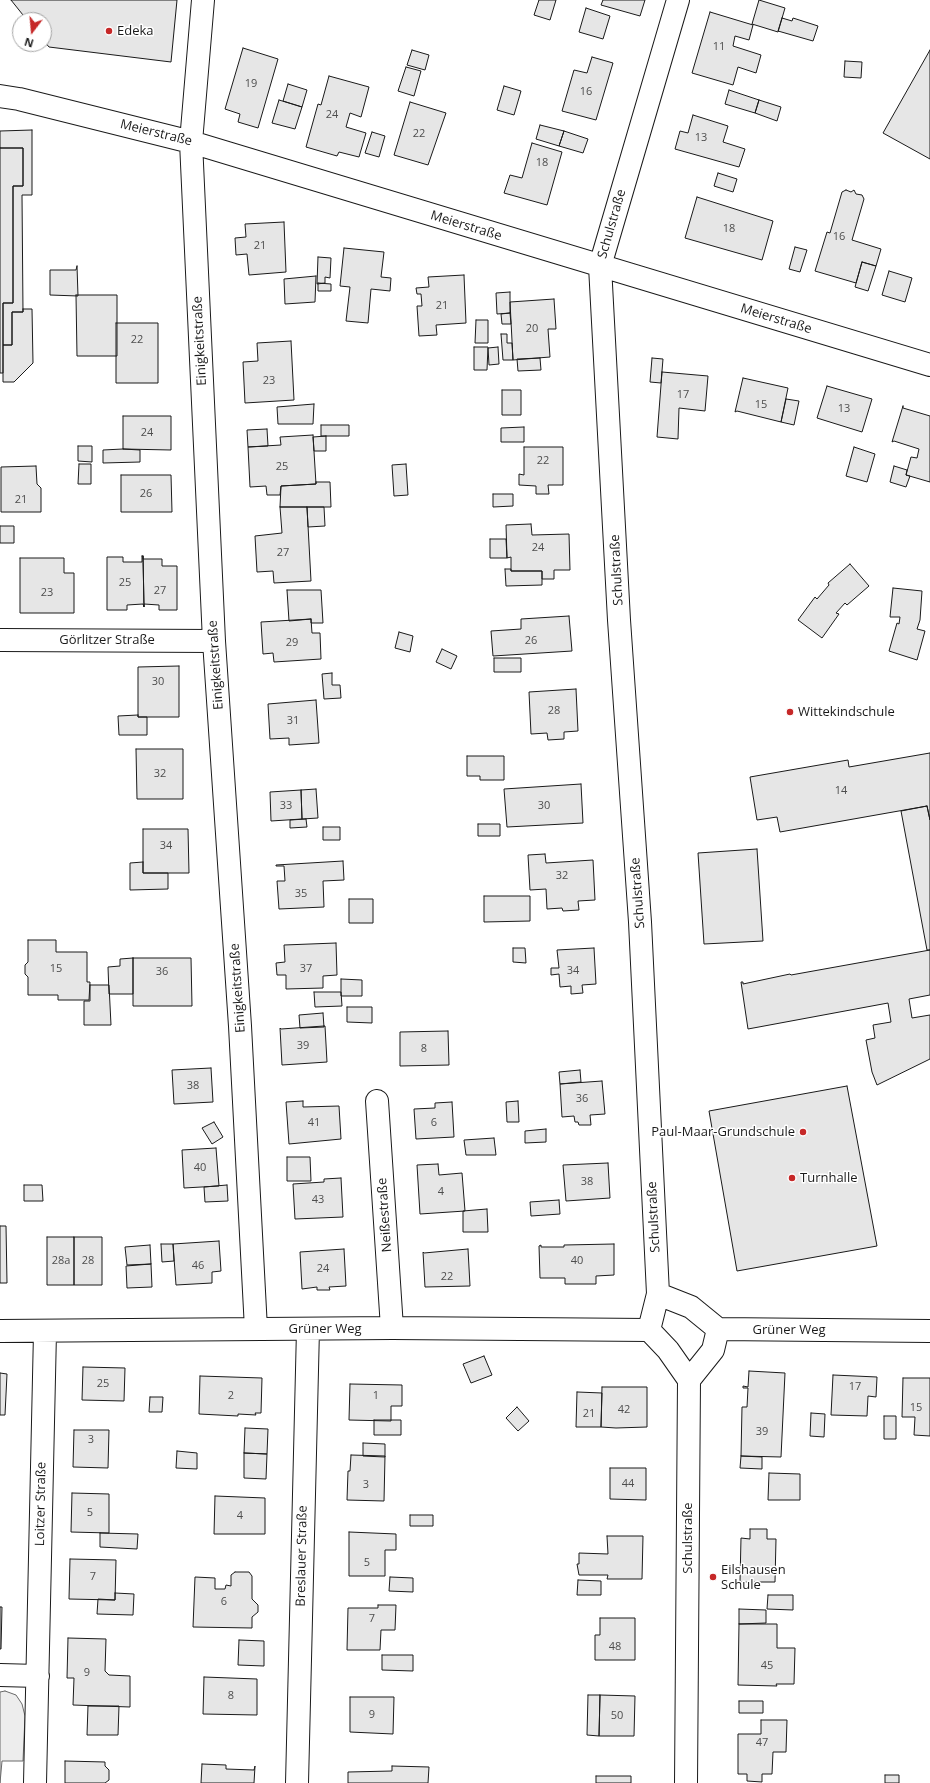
<!DOCTYPE html>
<meta charset="utf-8">
<style>
body{margin:0}
#map{position:relative;width:930px;height:1783px;overflow:hidden;background:#fff;font-family:"Open Sans",sans-serif}
canvas{display:block}
.north{position:absolute;left:12px;top:12px;width:40px;height:40px;box-sizing:border-box;background:#fff;border:1px solid #a3a3a3;border-radius:50%;rotate:196deg;font-size:11px;font-weight:700;line-height:16px;text-align:center;color:#1a1a1a}
.north::after{content:'';display:block;margin:auto;width:14px;height:18px;background:#c62828;clip-path:polygon(50% 0,100% 100%,50% 72%,0 100%)}
</style>
<div id="map">
<canvas width="930" height="1783"></canvas>
<div class="north">N</div>
</div>
<script>
const c = document.querySelector('canvas').getContext('2d');
c.lineJoin = 'round';
function fillPath(path, color) {
  c.fillStyle = color;
  c.fill(path, 'evenodd');
}
function poly(rows) {
  const path = new Path2D();
  for (const r of rows) {
    path.moveTo(r[0], r[1]);
    for (let i = 2; i < r.length; i += 2) path.lineTo(r[i], r[i + 1]);
  }
  return path;
}
function strokePath(path, color, width, dash) {
  c.strokeStyle = color;
  c.lineWidth = width;
  c.lineCap = dash ? 'butt' : 'round';
  c.setLineDash(dash || []);
  c.stroke(path);
}
function write(font, color, halo, rows, align = 'center') {
  c.font = font + ' "Open Sans",sans-serif';
  c.lineWidth = 3;
  c.setLineDash([]);
  c.textBaseline = 'middle';
  c.strokeStyle = halo;
  c.fillStyle = color;
  for (const [text, x, y, turn = 0] of rows) {
    c.save();
    c.translate(x, y);
    c.rotate((+turn || 0) * Math.PI / 180);
    c.textAlign = isNaN(turn) ? turn : align;
    if (halo) c.strokeText(text, 0, 0);
    c.fillText(text, 0, 0);
    c.restore();
  }
}
const green = poly([
 [5,1691,16,1695,22,1704,25,1716,23,1761,2,1761,0,1783,0,1692,5,1691]
]);
fillPath(green, '#ededed');
strokePath(green, '#6a6a6a', 1);
const building = poly([
 [11,0,177,0,171,62,49,47,44,41,44,20,27,20,11,0],
 [539,0,556,0,550,20,534,15,539,0],
 [603,0,645,0,640,16,601,5,603,0],
 [759,0,785,8,778,32,752,24,759,0],
 [586,8,610,16,603,39,579,32,586,8],
 [710,12,753,25,749,40,735,36,733,46,761,55,756,73,738,67,733,85,692,73,710,12],
 [782,18,792,21,793,18,818,26,813,41,778,31,782,18],
 [243,48,278,59,258,128,238,122,240,114,225,109,243,48],
 [412,50,429,55,425,70,407,65,412,50],
 [930,50,930,159,883,133,930,50],
 [592,57,613,63,596,120,562,111,574,70,587,73,592,57],
 [845,61,862,62,861,78,844,77,845,61],
 [406,67,421,71,414,96,398,91,406,67],
 [329,76,369,87,361,117,350,113,346,127,366,133,359,157,339,152,337,156,306,147,318,104,321,105,329,76],
 [288,84,307,90,302,107,283,101,288,84],
 [504,86,521,91,514,115,497,110,504,86],
 [729,90,759,100,755,113,725,104,729,90],
 [279,100,302,107,295,129,272,123,279,100],
 [759,100,781,107,777,121,755,113,759,100],
 [410,102,446,113,428,165,394,155,410,102],
 [693,115,728,126,723,142,745,149,739,167,675,149,680,131,688,133,693,115],
 [540,125,564,131,559,146,536,139,540,125],
 [32,130,32,195,22,195,23,312,12,312,12,345,3,345,3,303,13,303,13,186,23,186,23,148,0,148,0,131,32,130],
 [564,131,588,139,583,153,559,146,564,131],
 [372,132,385,136,379,157,365,153,372,132],
 [532,143,562,152,547,205,504,193,510,175,522,178,532,143],
 [0,148,23,148,23,186,13,186,13,303,3,303,3,373,0,373,0,148],
 [718,173,737,179,733,192,714,186,718,173],
 [846,190,851,192,854,190,856,194,862,195,864,199,852,240,881,249,876,266,862,262,856,283,815,271,827,232,830,233,842,192,846,190],
 [697,197,773,221,762,260,685,238,697,197],
 [284,222,286,272,249,275,247,254,236,255,235,238,246,237,245,224,284,222],
 [795,247,807,250,800,272,789,269,795,247],
 [344,248,384,252,381,277,391,278,390,291,371,289,368,323,346,321,350,287,340,286,344,248],
 [318,257,331,258,330,278,325,277,325,283,317,284,318,257],
 [862,262,876,266,868,291,855,287,862,262],
 [77,266,78,296,50,295,50,270,76,270,77,266],
 [889,271,912,278,905,302,882,295,889,271],
 [464,275,466,323,436,325,437,335,419,336,417,306,422,306,421,294,417,294,416,288,429,287,428,277,464,275],
 [316,276,315,302,285,304,284,279,316,276],
 [318,283,331,284,331,291,318,291,318,283],
 [510,292,510,313,497,314,496,293,510,292],
 [76,295,117,295,117,356,77,356,76,295],
 [554,299,556,329,548,329,550,357,513,360,510,302,554,299],
 [23,309,32,309,33,363,14,382,3,382,3,345,12,345,12,312,23,312,23,309],
 [510,313,511,324,502,324,501,314,510,313],
 [476,320,488,320,488,343,475,343,476,320],
 [116,323,158,323,158,383,116,383,116,323],
 [501,334,507,334,507,343,512,343,513,360,503,360,501,334],
 [291,341,294,400,245,403,243,362,258,361,257,343,291,341],
 [474,347,488,347,487,370,474,370,474,347],
 [498,347,499,364,489,365,488,348,498,347],
 [540,358,541,370,518,371,517,359,540,358],
 [652,358,663,359,661,383,650,382,652,358],
 [662,372,708,376,705,411,679,408,678,439,657,437,662,372],
 [743,378,788,388,781,422,737,411,735,412,743,378],
 [827,386,872,399,862,432,817,418,827,386],
 [502,390,521,390,521,415,502,415,502,390],
 [786,399,799,401,794,425,781,422,786,399],
 [314,404,313,424,278,424,277,407,314,404],
 [903,406,903,408,930,416,930,482,906,475,911,457,917,458,919,449,894,441,892,442,903,406],
 [123,416,171,416,171,450,123,449,123,416],
 [321,425,349,425,349,436,321,436,321,425],
 [524,427,524,442,501,442,501,428,524,427],
 [267,429,268,446,248,447,247,430,267,429],
 [313,435,316,484,281,486,280,495,267,495,266,486,250,487,248,447,281,445,280,437,313,435],
 [326,436,326,451,314,451,313,437,326,436],
 [78,446,92,446,92,462,78,461,78,446],
 [524,447,563,447,563,485,548,485,549,494,536,494,536,486,519,485,519,474,524,475,524,447],
 [854,447,875,454,867,482,846,476,854,447],
 [123,449,140,450,140,462,103,463,103,450,123,449],
 [79,464,91,464,91,484,78,484,79,464],
 [406,464,408,495,394,496,392,465,406,464],
 [36,466,37,484,41,488,41,512,1,512,1,467,36,466],
 [894,466,907,470,906,475,910,476,906,487,890,482,894,466],
 [121,475,171,475,172,512,121,512,121,475],
 [316,482,330,482,331,507,280,507,281,486,316,484,316,482],
 [493,494,513,494,513,506,493,507,493,494],
 [280,507,307,507,311,581,274,583,273,571,257,572,255,536,282,533,280,507],
 [307,507,324,507,325,526,308,527,307,507],
 [531,524,532,535,569,534,570,570,554,570,554,579,542,579,542,571,511,571,511,557,507,558,506,525,531,524],
 [0,526,14,526,14,543,0,543,0,526],
 [490,539,506,539,507,558,490,558,490,539],
 [142,556,143,556,144,607,143,604,127,605,127,610,107,610,107,557,123,557,123,562,142,562,142,556],
 [143,556,143,559,162,559,162,566,177,566,177,610,159,610,159,605,144,604,144,607,143,556],
 [20,558,64,558,64,573,74,573,74,613,20,613,20,558],
 [850,564,869,586,847,605,845,603,836,613,839,614,822,638,798,620,815,597,817,599,829,585,828,583,850,564],
 [505,569,511,569,511,571,542,571,542,585,506,586,505,569],
 [893,588,922,591,920,620,917,629,925,631,917,660,889,651,897,623,899,624,900,617,890,617,893,588],
 [287,590,321,590,323,623,311,623,311,619,289,621,287,590],
 [569,616,572,651,493,656,491,631,521,629,521,619,569,616],
 [311,619,312,633,320,633,321,659,274,662,273,653,263,654,261,622,311,619],
 [399,632,413,636,410,652,395,648,399,632],
 [442,649,457,656,451,669,436,662,442,649],
 [494,658,521,658,521,672,494,672,494,658],
 [179,666,179,717,138,717,138,667,179,666],
 [332,673,332,685,340,685,341,698,324,699,322,674,332,673],
 [576,689,578,731,564,732,564,739,548,740,547,733,531,734,529,692,576,689],
 [316,700,319,743,289,745,289,738,270,739,268,704,316,700],
 [138,715,138,717,147,717,147,735,119,735,118,716,138,715],
 [136,749,183,749,183,799,137,799,136,749],
 [930,753,930,820,927,806,780,832,777,817,757,820,750,777,848,760,849,767,930,753],
 [467,756,504,756,504,780,480,780,480,776,467,776,467,756],
 [581,784,583,823,507,827,504,789,581,784],
 [316,789,318,818,302,819,301,790,316,789],
 [301,790,302,819,271,821,270,792,301,790],
 [927,806,930,820,930,950,927,950,901,811,927,806],
 [306,819,307,827,290,828,290,820,306,819],
 [478,824,500,824,500,836,478,836,478,824],
 [323,827,340,827,340,840,323,840,323,827],
 [143,829,188,829,189,873,143,873,143,829],
 [757,849,763,941,704,944,698,853,757,849],
 [545,854,546,863,593,860,595,900,578,901,579,910,563,911,562,908,547,909,546,889,530,890,528,855,545,854],
 [343,861,344,880,323,881,324,907,279,909,277,881,285,881,284,866,276,866,276,865,343,861],
 [143,862,143,873,168,873,168,889,130,890,130,863,143,862],
 [484,896,530,896,530,921,484,922,484,896],
 [349,899,373,899,373,923,349,923,349,899],
 [28,940,56,940,56,952,87,952,87,982,90,982,89,1000,58,1000,58,995,28,995,28,977,25,974,25,965,28,962,28,940],
 [336,943,337,975,323,976,323,988,286,989,286,975,277,975,276,963,285,962,284,945,336,943],
 [513,948,525,948,526,963,513,962,513,948],
 [594,948,596,984,582,985,583,993,571,994,571,986,560,987,559,974,551,975,551,968,559,968,557,950,594,948],
 [930,950,930,995,909,999,912,1018,930,1015,930,1059,877,1085,872,1072,866,1040,875,1038,873,1025,891,1022,888,1003,748,1029,741,982,743,982,743,984,790,974,791,975,930,950],
 [133,958,191,958,192,1006,133,1006,133,958],
 [133,958,133,994,109,994,108,967,120,966,120,959,133,958],
 [341,979,362,980,362,996,341,996,341,979],
 [90,985,109,985,111,1025,84,1025,84,1001,90,1001,90,985],
 [314,992,341,992,342,1006,315,1007,314,992],
 [347,1007,372,1007,372,1023,347,1022,347,1007],
 [323,1013,324,1027,300,1028,299,1015,323,1013],
 [324,1026,325,1026,327,1062,282,1065,280,1028,281,1029,324,1026],
 [448,1031,449,1065,400,1066,400,1032,448,1031],
 [211,1068,213,1102,174,1104,172,1070,211,1068],
 [580,1070,581,1082,560,1084,559,1072,580,1070],
 [602,1081,605,1114,590,1115,591,1125,579,1125,578,1122,575,1122,574,1116,562,1117,560,1084,602,1081],
 [847,1086,877,1246,737,1271,709,1111,847,1086],
 [303,1101,303,1107,339,1106,341,1139,289,1144,286,1102,303,1101],
 [518,1101,519,1122,507,1122,506,1102,518,1101],
 [452,1102,454,1137,416,1139,414,1109,435,1108,435,1103,452,1102],
 [214,1122,223,1137,212,1144,202,1128,214,1122],
 [546,1129,546,1142,525,1143,525,1131,546,1129],
 [494,1138,496,1155,466,1155,464,1140,494,1138],
 [216,1148,219,1186,184,1188,182,1150,216,1148],
 [287,1157,310,1157,311,1181,287,1181,287,1157],
 [608,1163,610,1198,566,1201,563,1165,608,1163],
 [438,1164,439,1175,462,1173,465,1211,420,1214,417,1165,438,1164],
 [341,1178,343,1217,295,1219,293,1184,324,1182,324,1179,341,1178],
 [24,1185,42,1185,43,1201,24,1201,24,1185],
 [227,1185,228,1201,205,1202,204,1187,227,1185],
 [559,1200,560,1214,531,1216,530,1202,559,1200],
 [487,1209,488,1232,463,1232,463,1211,487,1209],
 [0,1226,6,1226,7,1283,0,1283,0,1226],
 [47,1237,74,1237,74,1285,47,1285,47,1237],
 [74,1237,102,1237,102,1285,74,1285,74,1237],
 [219,1241,221,1271,212,1272,212,1283,176,1285,173,1244,219,1241],
 [161,1244,173,1244,174,1261,162,1262,161,1244],
 [614,1244,614,1275,596,1276,596,1284,565,1284,565,1278,540,1278,539,1246,541,1245,541,1247,564,1247,564,1245,614,1244],
 [150,1245,151,1264,127,1265,125,1247,150,1245],
 [344,1249,346,1286,329,1287,330,1290,317,1290,317,1287,302,1289,300,1252,344,1249],
 [468,1249,470,1286,425,1287,423,1252,424,1253,468,1249],
 [151,1264,152,1287,127,1288,126,1266,151,1264],
 [484,1356,492,1375,471,1383,463,1364,484,1356],
 [83,1367,125,1368,124,1401,82,1400,83,1367],
 [749,1371,785,1373,781,1457,741,1456,742,1407,747,1407,748,1388,743,1388,743,1386,748,1387,749,1371],
 [0,1373,7,1374,5,1415,0,1415,0,1373],
 [833,1375,877,1377,876,1397,868,1396,867,1416,831,1415,833,1375],
 [200,1376,262,1378,261,1413,255,1413,256,1415,238,1414,238,1416,199,1414,200,1376],
 [903,1378,930,1378,930,1436,914,1435,915,1417,902,1417,903,1378],
 [350,1384,402,1385,402,1406,391,1406,391,1421,349,1420,350,1384],
 [602,1387,647,1387,647,1427,616,1428,601,1427,602,1387],
 [577,1392,602,1393,601,1427,576,1427,577,1392],
 [150,1397,163,1397,162,1412,149,1412,150,1397],
 [517,1407,529,1421,518,1431,506,1418,517,1407],
 [811,1413,825,1414,824,1437,810,1436,811,1413],
 [884,1416,896,1416,896,1439,884,1439,884,1416],
 [374,1420,401,1420,401,1435,374,1435,374,1420],
 [245,1428,268,1429,267,1454,244,1453,245,1428],
 [74,1430,109,1430,108,1468,73,1467,74,1430],
 [363,1443,385,1444,385,1457,363,1456,363,1443],
 [177,1451,197,1453,197,1469,176,1468,177,1451],
 [244,1453,267,1454,266,1479,244,1478,244,1453],
 [351,1455,385,1456,384,1501,347,1500,348,1471,350,1471,351,1455],
 [741,1456,762,1457,762,1469,740,1468,741,1456],
 [610,1468,646,1468,646,1500,610,1499,610,1468],
 [769,1473,800,1474,800,1500,768,1500,769,1473],
 [72,1493,109,1494,109,1533,71,1532,72,1493],
 [215,1496,265,1498,265,1534,214,1534,215,1496],
 [410,1515,433,1515,433,1526,410,1526,410,1515],
 [750,1529,767,1529,767,1539,776,1539,775,1582,740,1582,741,1538,750,1539,750,1529],
 [349,1532,396,1534,396,1550,385,1550,385,1576,349,1576,349,1532],
 [100,1533,138,1534,137,1549,100,1547,100,1533],
 [607,1536,643,1536,642,1579,607,1579,608,1575,579,1575,577,1564,579,1564,579,1553,608,1554,607,1536],
 [70,1559,116,1560,115,1600,69,1599,70,1559],
 [235,1572,249,1572,252,1576,252,1599,258,1605,258,1612,252,1617,252,1628,193,1627,195,1577,215,1578,215,1589,225,1589,226,1585,231,1586,231,1575,235,1572],
 [390,1577,413,1578,413,1592,389,1591,390,1577],
 [578,1580,601,1581,601,1595,577,1595,578,1580],
 [115,1593,134,1594,133,1615,97,1614,98,1599,115,1600,115,1593],
 [768,1595,793,1595,793,1610,767,1609,768,1595],
 [378,1605,396,1605,395,1630,381,1630,380,1650,347,1650,348,1608,378,1608,378,1605],
 [0,1607,2,1607,1,1649,0,1649,0,1607],
 [739,1609,766,1610,766,1623,739,1624,739,1609],
 [600,1618,635,1618,635,1660,595,1660,595,1635,600,1635,600,1618],
 [739,1624,777,1624,777,1648,795,1648,794,1684,776,1684,777,1686,738,1685,739,1624],
 [68,1638,106,1639,105,1671,109,1675,130,1676,130,1707,73,1705,74,1678,67,1678,68,1638],
 [239,1640,264,1641,264,1666,238,1665,239,1640],
 [382,1655,413,1655,413,1671,382,1670,382,1655],
 [204,1677,257,1679,257,1715,203,1714,204,1677],
 [588,1695,600,1695,599,1736,587,1735,588,1695],
 [600,1695,635,1696,634,1736,599,1736,600,1695],
 [350,1697,394,1697,393,1734,350,1732,350,1697],
 [739,1701,763,1701,763,1713,739,1713,739,1701],
 [88,1706,119,1706,118,1735,87,1735,88,1706],
 [761,1720,787,1720,786,1752,773,1752,772,1774,762,1774,762,1782,747,1781,747,1774,738,1774,738,1734,761,1734,761,1720],
 [65,1761,105,1762,105,1766,109,1770,109,1780,105,1783,65,1783,65,1761],
 [202,1764,226,1765,226,1769,254,1770,255,1766,254,1783,201,1783,202,1764],
 [392,1766,429,1767,428,1783,348,1783,348,1772,392,1771,392,1766],
 [885,1775,899,1775,899,1783,885,1783,885,1775],
 [596,1776,631,1776,631,1783,596,1783,596,1776]
]);
fillPath(building, '#e6e6e6');
strokePath(building, '#1a1a1a', 1);
const street = poly([
 [203,0,191,142,214,641,240,1026,256,1329],
 [0,96,19,99,191,142,930,365],
 [0,640,214,641],
 [377,1101,392,1328],
 [658,1294,691,1307,718,1329,930,1331],
 [649,1330,658,1294,640,922,619,620,600,266,678,0],
 [649,1330,668,1350,689,1380,686,1783],
 [0,1331,392,1328,649,1330],
 [689,1380,713,1350,718,1329],
 [0,1675,38,1676],
 [35,1783,45,1332],
 [297,1783,308,1329]
]);
strokePath(street, '#1a1a1a', 24);
strokePath(street, '#fff', 22);
for (const [x, y, r, color] of [
 [109,31,4,"#c62828"],
 [790,712,4,"#c62828"],
 [803,1132,4,"#c62828"],
 [792,1178,4,"#c62828"],
 [713,1577,4,"#c62828"]
]) {
  const dot = new Path2D();
  dot.arc(x, y, r, 0, 2 * Math.PI);
  c.fillStyle = color;
  c.fill(dot);
  strokePath(dot, '#fff', 1.5);
}
write('11px', '#4d4d4d', null, [
 ["11",719,47],
 ["19",251,84],
 ["16",586,92],
 ["24",332,115],
 ["22",419,134],
 ["13",701,138],
 ["18",542,163],
 ["18",729,229],
 ["16",839,237],
 ["21",260,246],
 ["21",442,306],
 ["20",532,329],
 ["22",137,340],
 ["23",269,381],
 ["17",683,395],
 ["15",761,405],
 ["13",844,409],
 ["24",147,433],
 ["22",543,461],
 ["25",282,467],
 ["26",146,494],
 ["21",21,500],
 ["24",538,548],
 ["27",283,553],
 ["25",125,583],
 ["27",160,591],
 ["23",47,593],
 ["26",531,641],
 ["29",292,643],
 ["30",158,682],
 ["28",554,711],
 ["31",293,721],
 ["32",160,774],
 ["14",841,791],
 ["33",286,806],
 ["30",544,806],
 ["34",166,846],
 ["32",562,876],
 ["35",301,894],
 ["15",56,969],
 ["37",306,969],
 ["34",573,971],
 ["36",162,972],
 ["39",303,1046],
 ["8",424,1049],
 ["38",193,1086],
 ["36",582,1099],
 ["41",314,1123],
 ["6",434,1123],
 ["40",200,1168],
 ["38",587,1182],
 ["4",441,1192],
 ["43",318,1200],
 ["28a",61,1261],
 ["28",88,1261],
 ["40",577,1261],
 ["46",198,1266],
 ["24",323,1269],
 ["22",447,1277],
 ["25",103,1384],
 ["17",855,1387],
 ["2",231,1396],
 ["1",376,1396],
 ["15",916,1408],
 ["42",624,1410],
 ["21",589,1414],
 ["39",762,1432],
 ["3",91,1440],
 ["44",628,1484],
 ["3",366,1485],
 ["5",90,1513],
 ["4",240,1516],
 ["5",367,1563],
 ["7",93,1577],
 ["6",224,1602],
 ["7",372,1619],
 ["48",615,1647],
 ["45",767,1666],
 ["9",87,1673],
 ["8",231,1696],
 ["9",372,1715],
 ["50",617,1716],
 ["47",762,1743]
]);
write('13px', '#1a1a1a', '#fff', [
 ["Edeka",117,31],
 ["Wittekindschule",798,712],
 ["Paul-Maar-Grundschule",795,1132,"right"],
 ["Turnhalle",800,1178],
 ["Eilshausen",721,1570],
 ["Schule",721,1585]
], 'left');
write('13px', '#1a1a1a', '#fff', [
 ["Meierstraße",156,133,14],
 ["Schulstraße",612,224,-74],
 ["Meierstraße",466,226,17],
 ["Meierstraße",776,319,17],
 ["Einigkeitstraße",200,341,-93],
 ["Schulstraße",617,570,-93],
 ["Görlitzer Straße",107,640],
 ["Einigkeitstraße",216,665,-94],
 ["Schulstraße",638,893,-94],
 ["Einigkeitstraße",238,988,-94],
 ["Neißestraße",385,1215,-94],
 ["Schulstraße",654,1217,-93],
 ["Grüner Weg",325,1329],
 ["Grüner Weg",789,1330],
 ["Loitzer Straße",41,1504,-89],
 ["Schulstraße",688,1538,-90],
 ["Breslauer Straße",302,1556,-89]
]);
</script>
